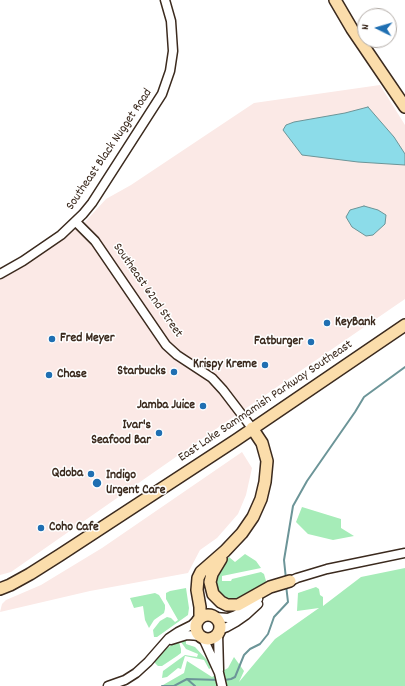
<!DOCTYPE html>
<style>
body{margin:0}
#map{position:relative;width:405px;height:686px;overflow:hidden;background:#fff;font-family:Dekko,sans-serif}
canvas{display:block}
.north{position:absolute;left:357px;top:8px;width:40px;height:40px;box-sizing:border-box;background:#fff;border:1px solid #b1aaa5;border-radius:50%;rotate:275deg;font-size:11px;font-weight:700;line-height:16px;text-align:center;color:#3b2a1e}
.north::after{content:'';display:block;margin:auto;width:14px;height:18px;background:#1f6fb2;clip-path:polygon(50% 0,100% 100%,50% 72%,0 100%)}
</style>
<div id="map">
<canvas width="405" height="686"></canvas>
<div class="north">N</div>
</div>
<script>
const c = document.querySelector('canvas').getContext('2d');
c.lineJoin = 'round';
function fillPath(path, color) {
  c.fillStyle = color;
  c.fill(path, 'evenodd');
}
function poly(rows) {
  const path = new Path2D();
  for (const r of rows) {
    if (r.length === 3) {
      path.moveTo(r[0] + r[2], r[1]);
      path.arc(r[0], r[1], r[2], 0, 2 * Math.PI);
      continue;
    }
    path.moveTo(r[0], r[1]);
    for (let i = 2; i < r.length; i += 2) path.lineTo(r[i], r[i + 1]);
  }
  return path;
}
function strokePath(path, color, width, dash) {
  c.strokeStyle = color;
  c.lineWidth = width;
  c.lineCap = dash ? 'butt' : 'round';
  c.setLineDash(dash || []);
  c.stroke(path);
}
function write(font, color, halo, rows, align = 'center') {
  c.font = font + ' Dekko,sans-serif';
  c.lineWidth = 3;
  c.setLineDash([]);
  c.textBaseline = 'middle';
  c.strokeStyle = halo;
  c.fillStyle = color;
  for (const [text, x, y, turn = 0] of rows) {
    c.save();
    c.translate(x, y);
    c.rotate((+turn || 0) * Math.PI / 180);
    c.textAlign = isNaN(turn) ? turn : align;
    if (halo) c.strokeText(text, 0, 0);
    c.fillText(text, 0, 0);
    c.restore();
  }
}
fillPath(poly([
 [380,85,405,125,405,299,226,422,11,572,0,575,0,276,19,267,84,223,106,199,131,185,254,103],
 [242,452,252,468,246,495,238,514,217,538,200,550,188,573,90,591,0,612,2,604,6,600,41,585,102,548]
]), '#fbe9e6');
fillPath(poly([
 [302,507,341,519,341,528,354,536,333,540,308,534,296,522],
 [245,554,256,561,261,568,222,576,222,581,231,581,232,579,261,572,264,574,266,581,265,586,244,599,231,601,227,599,218,591,216,584,217,576,223,565,229,557,235,562],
 [405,568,405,686,163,686,163,685,184,673,187,661,212,677,228,668,234,657,244,671,239,682,275,639,319,608,297,611,298,593,316,587,319,589,320,595,323,597,323,606,361,577],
 [186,588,189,608,188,615,157,637,154,637,153,630,160,621,167,617,171,618,175,622,178,620,166,599,166,593,170,591],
 [155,593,159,595,165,605,165,609,164,613,154,620,149,628,145,620,143,606,134,608,130,598],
 [186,639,186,644,195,647,207,660,211,668,209,669,204,660,185,656,181,669,178,668,167,677,162,678,163,671,185,655,197,657,198,654,186,649,181,642,179,642,181,649,181,653,177,656,162,666,158,666,155,663,155,660,167,648,175,643]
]), '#a6ecb8');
const water = poly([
 [368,107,394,137,405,154,405,165,358,162,302,155,283,130,286,125,294,122,345,113,368,107],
 [364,206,378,210,386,215,385,224,373,235,366,236,352,227,346,217,350,210,364,206]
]);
fillPath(water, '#8cdce9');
strokePath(water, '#6c9598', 1);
strokePath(poly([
 [286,579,284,560,293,506,307,481,355,412,364,397,405,367],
 [187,679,195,686],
 [224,680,231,679,235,677,244,655,250,649,260,644,268,634,274,617,288,602,286,585],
 [162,686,174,686,187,679,219,680]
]), '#6c9598', 2);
const minor = poly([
 [76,222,95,241,166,345,177,355,212,378,223,390,252,428],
 [0,274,23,261,61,235,83,214,92,203,162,94,170,71,173,51,171,21,165,0],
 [286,583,297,578,327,569,405,553],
 [215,617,228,618,236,615,258,599],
 [219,630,227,627,236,622,246,615,258,604],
 [218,633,219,670],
 [203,638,219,673,222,686],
 [171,640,187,635,200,636],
 [108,686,125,680,136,673,148,662,169,638,178,632,192,625,197,620]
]);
const major = poly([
 [335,0,352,29,405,107],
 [221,559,212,574,210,582,213,594,221,602,227,605,238,605,270,587,290,581],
 [0,589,10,585,30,574,60,555,236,440,405,325],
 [208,627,12],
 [200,618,200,607,197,590,198,578,201,572,225,551,242,533,253,517,261,499,265,482,267,461,262,443,252,428]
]);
strokePath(minor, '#3b2a1e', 11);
strokePath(major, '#3b2a1e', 14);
strokePath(minor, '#fff', 8);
strokePath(major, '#fbddab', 11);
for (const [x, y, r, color] of [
 [327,323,4,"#1f6fb2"],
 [52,339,4,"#1f6fb2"],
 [311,342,4,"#1f6fb2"],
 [265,365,4,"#1f6fb2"],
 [174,372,4,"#1f6fb2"],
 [49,375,4,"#1f6fb2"],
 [203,406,4,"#1f6fb2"],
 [159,433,4,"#1f6fb2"],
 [91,474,4,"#1f6fb2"],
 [97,483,5,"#1f6fb2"],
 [41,528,4,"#1f6fb2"]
]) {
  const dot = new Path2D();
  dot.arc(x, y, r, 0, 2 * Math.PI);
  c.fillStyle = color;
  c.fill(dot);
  strokePath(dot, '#fff', 1.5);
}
write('13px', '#3b2a1e', '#fff', [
 ["Southeast Black Nugget Road",110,150,-56],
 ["Southeast 62nd Street",147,291,55],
 ["East Lake Sammamish Parkway Southeast",266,402,-34]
]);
write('bold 13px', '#3b2a1e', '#fff', [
 ["KeyBank",335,323,"left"],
 ["Fred Meyer",60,339,"left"],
 ["Fatburger",303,342],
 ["Krispy Kreme",257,365],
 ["Starbucks",166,372],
 ["Chase",57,375,"left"],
 ["Jamba Juice",195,406],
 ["Ivar's",151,426],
 ["Seafood Bar",151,441],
 ["Qdoba",83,474],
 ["Indigo",106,476,"left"],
 ["Urgent Care",106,491,"left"],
 ["Coho Cafe",49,528,"left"]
], 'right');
</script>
